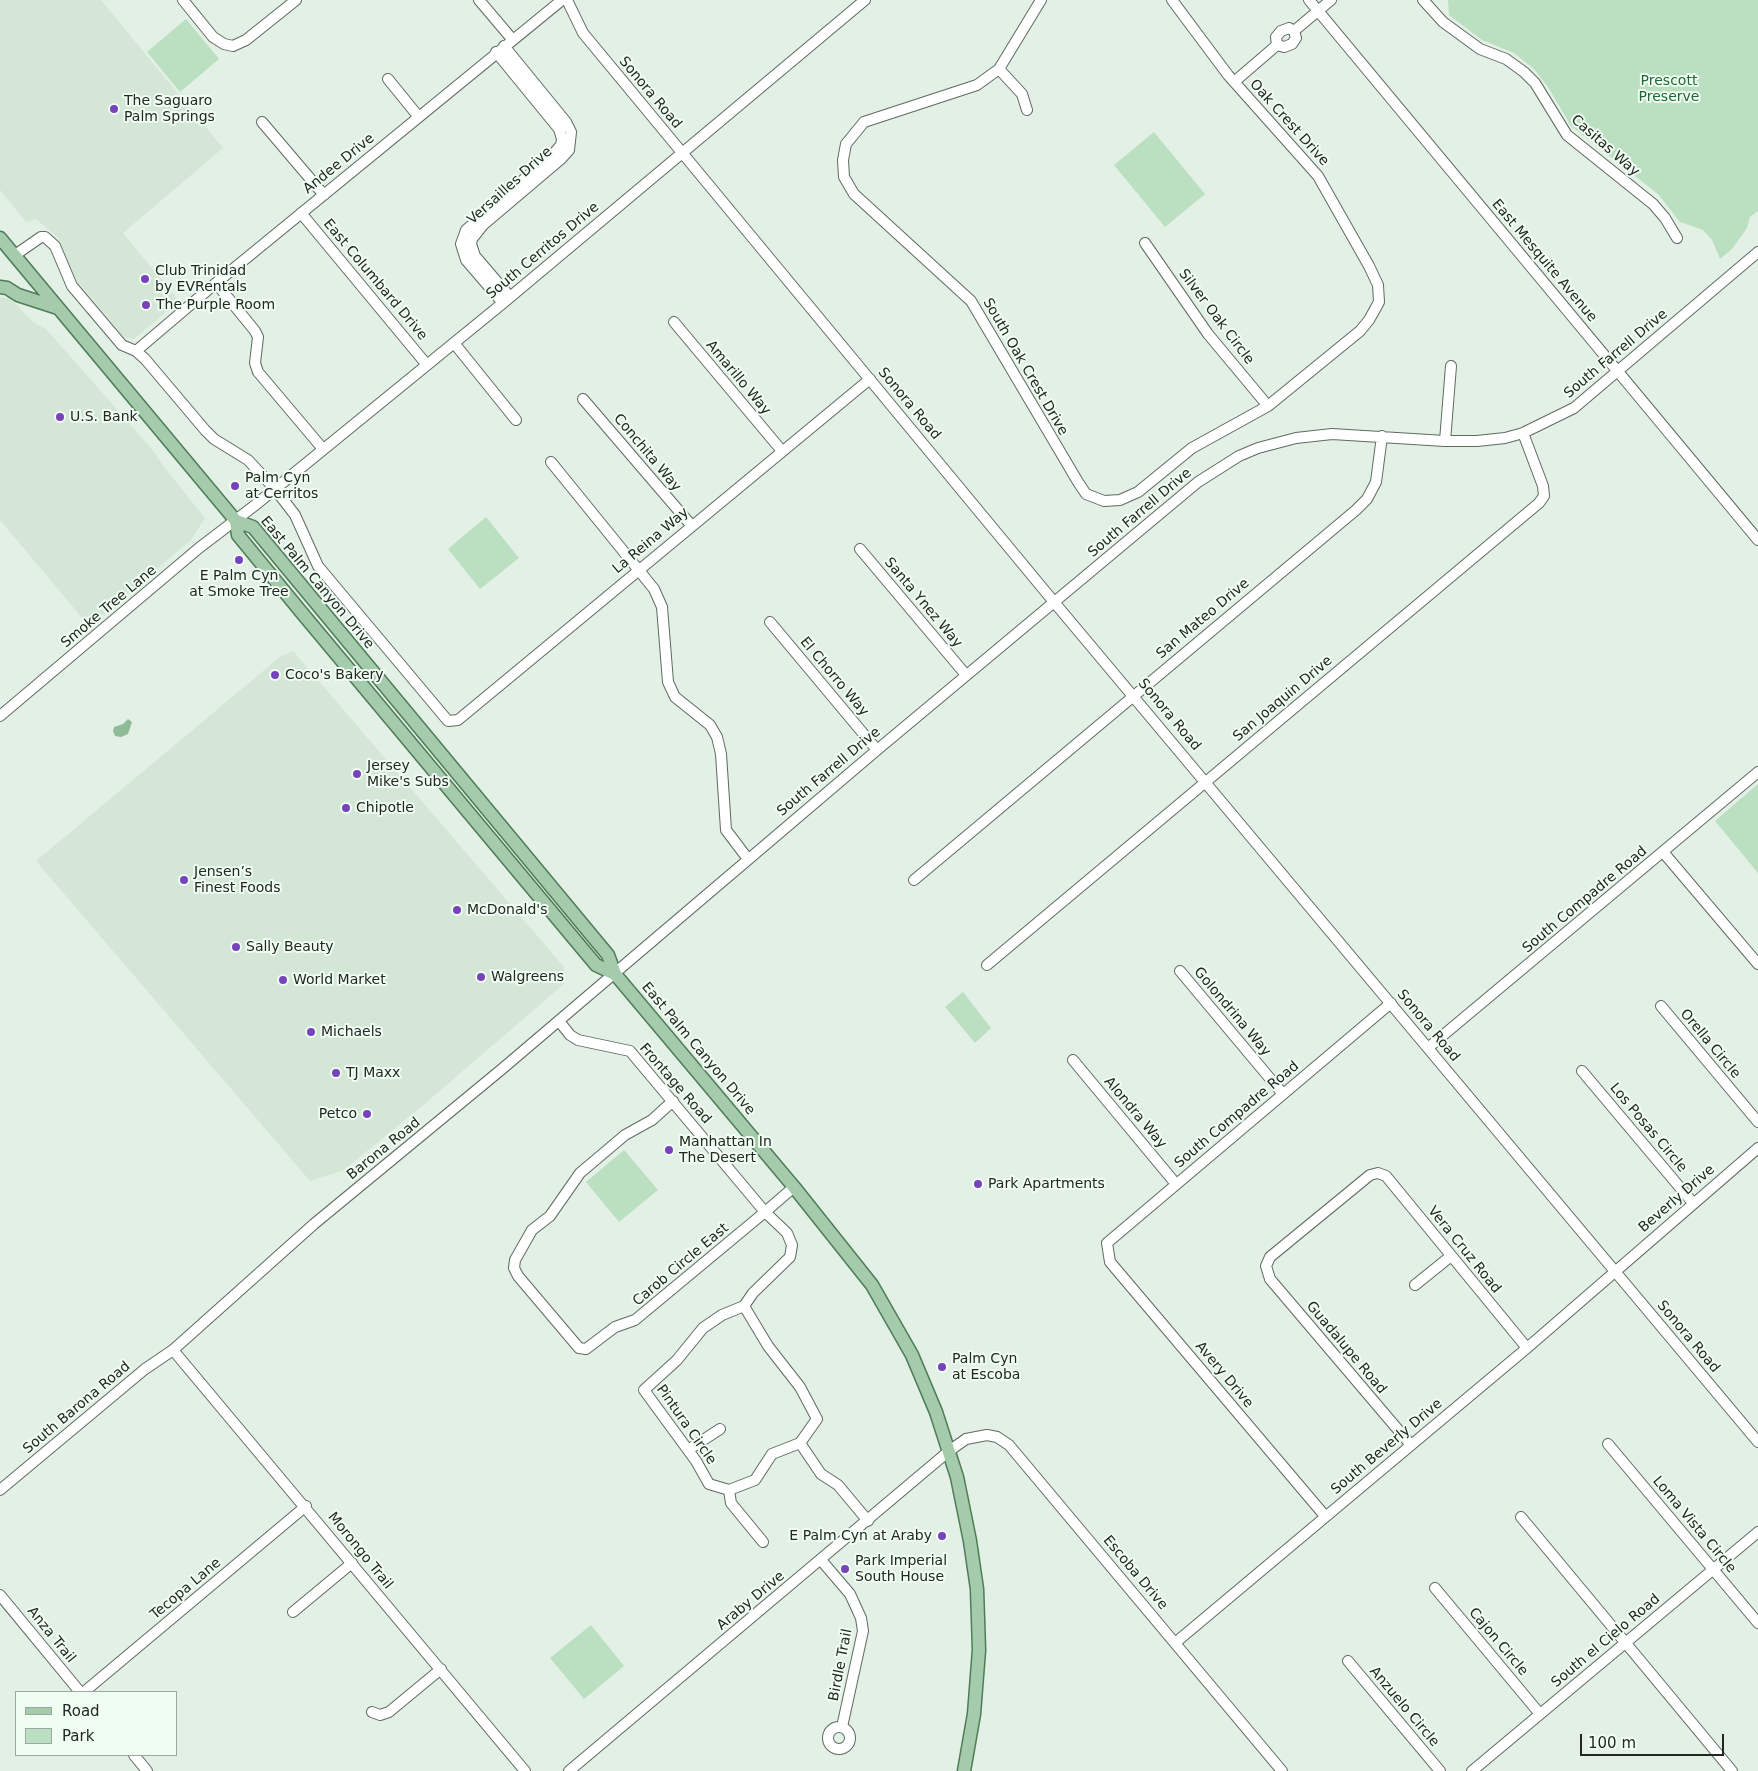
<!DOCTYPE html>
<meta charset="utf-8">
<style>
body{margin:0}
#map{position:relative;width:1758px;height:1771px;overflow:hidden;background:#e3f0e5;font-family:"DejaVu Sans",sans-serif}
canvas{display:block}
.legend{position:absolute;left:15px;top:1691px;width:162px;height:65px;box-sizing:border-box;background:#f0fdf2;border:1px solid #9ea79f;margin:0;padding:6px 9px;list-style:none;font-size:15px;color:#222723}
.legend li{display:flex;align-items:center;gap:10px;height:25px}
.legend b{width:25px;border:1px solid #9ea79f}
.scale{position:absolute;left:1580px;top:1734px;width:144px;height:22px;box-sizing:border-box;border:2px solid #222723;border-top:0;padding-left:6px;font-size:15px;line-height:18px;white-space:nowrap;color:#222723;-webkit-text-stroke:4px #f0fdf2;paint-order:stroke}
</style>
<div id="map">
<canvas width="1758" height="1771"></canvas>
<ul class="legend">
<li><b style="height:6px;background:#a4ccac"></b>Road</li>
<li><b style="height:14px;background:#bbe0c1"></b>Park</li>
</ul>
<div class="scale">100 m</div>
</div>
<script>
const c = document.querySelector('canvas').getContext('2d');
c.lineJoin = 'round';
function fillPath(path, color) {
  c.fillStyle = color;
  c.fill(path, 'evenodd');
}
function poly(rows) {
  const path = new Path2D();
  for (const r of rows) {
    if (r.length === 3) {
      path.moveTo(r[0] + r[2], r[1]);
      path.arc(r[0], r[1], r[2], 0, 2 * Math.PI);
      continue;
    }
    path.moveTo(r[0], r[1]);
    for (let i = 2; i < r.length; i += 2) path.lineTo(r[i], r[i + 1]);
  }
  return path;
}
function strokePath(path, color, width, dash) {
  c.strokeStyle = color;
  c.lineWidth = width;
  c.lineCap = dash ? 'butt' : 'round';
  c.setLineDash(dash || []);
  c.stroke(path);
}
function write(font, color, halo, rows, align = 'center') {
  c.font = font + ' "DejaVu Sans",sans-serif';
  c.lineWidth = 4;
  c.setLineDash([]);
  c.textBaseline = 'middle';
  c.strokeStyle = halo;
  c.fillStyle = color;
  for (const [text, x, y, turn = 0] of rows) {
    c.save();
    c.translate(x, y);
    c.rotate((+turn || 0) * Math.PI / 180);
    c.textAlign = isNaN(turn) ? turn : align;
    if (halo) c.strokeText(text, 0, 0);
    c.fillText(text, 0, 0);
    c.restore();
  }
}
fillPath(poly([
 [0,0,101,0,223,148,123,233,179,301,134,339,124,337,76,280,58,238,36,219,26,222,0,190],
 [0,298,10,298,32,321,47,330,151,448,164,467,205,518,191,540,89,626,0,520],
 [293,651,564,967,564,984,422,1106,344,1170,310,1181,36,861,281,656]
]), '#d4e7d7');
fillPath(poly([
 [1448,0,1758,0,1758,211,1750,217,1747,228,1732,249,1720,259,1712,240,1703,230,1680,222,1658,194,1571,126,1548,87,1534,69,1514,53,1482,40,1449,15],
 [186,19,219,59,180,92,147,52],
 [1154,132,1205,194,1165,227,1114,165],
 [486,517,519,558,480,589,448,549],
 [1758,784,1758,873,1715,821],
 [963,992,991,1028,975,1043,945,1007],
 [624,1150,658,1190,619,1222,586,1182],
 [591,1625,624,1666,584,1699,550,1658]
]), '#bbe0c1');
fillPath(poly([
 [128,719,132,722,128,734,121,737,115,736,113,731,114,727,123,724]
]), '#8fbc97');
const minor = poly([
 [183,0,213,37,224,44,233,46,246,40,296,0],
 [479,0,512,39],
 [567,0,583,33,1054,602,1758,1442],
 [1041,0,999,69,977,85,864,122,846,144,843,160,844,177,854,194,971,301,1078,482,1086,494,1104,501,1120,500,1138,492,1192,448,1268,406,1360,331,1369,320,1379,302,1378,285,1369,266,1318,176,1228,75,1172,0],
 [1309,0,1758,540],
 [1423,0,1443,22,1480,49,1506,59,1524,72,1535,83,1567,135,1653,204,1665,218,1677,238],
 [1289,28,1294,31,1296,38,1292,44,1284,47,1277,45,1276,37,1281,31,1289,28],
 [1294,31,1331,0],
 [504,46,566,122,571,132,569,150,561,159,483,225,472,239,471,244,475,256,510,297],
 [496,52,559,129,562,139,561,145,555,152,466,230,461,244,466,260,503,303],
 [999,69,1022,94,1027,110],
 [388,79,418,116],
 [1234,82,1277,45],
 [262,122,324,195],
 [301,213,427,365],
 [1145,243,1208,334,1268,406],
 [15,255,41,237,45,237,55,246,72,286,122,345,136,351,145,359,205,430,214,439,248,460,275,489,295,515,318,566,448,721,458,720,870,379],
 [216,283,255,331,258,337,255,363,258,372,323,449],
 [674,322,782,451],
 [454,343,516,420],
 [136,351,216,283,562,0],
 [583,399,691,525],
 [1445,441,1451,366],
 [551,462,654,589,662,607,668,682,675,697,710,725,717,737,721,754,726,830,748,859],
 [860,549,966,675],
 [770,622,877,750],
 [0,716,199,548,254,506,503,303,865,0],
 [1663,852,1758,964],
 [914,880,1356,510,1367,499,1376,482,1382,436],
 [987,965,1539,503,1544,496,1543,486,1523,433],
 [1180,971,1283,1094],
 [1661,1006,1758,1122],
 [559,1021,570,1035,578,1040,630,1051,765,1212,794,1187],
 [1429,1047,1758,772],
 [1073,1060,1176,1184],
 [1582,1071,1693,1203],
 [673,1101,652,1120,625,1135,580,1173,550,1216,532,1230,515,1260,514,1268,518,1276,579,1348,586,1349,615,1327,635,1320,765,1212,787,1233,792,1245,790,1257,753,1293,744,1306],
 [1415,1285,1451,1256],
 [744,1306,768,1346,800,1387,817,1419,800,1443,772,1454,755,1480,729,1490,709,1484,696,1461,644,1390,677,1360,703,1328,722,1315,744,1306],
 [173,1350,525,1771],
 [800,1443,821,1474,838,1485,868,1521],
 [1608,1444,1758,1623],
 [1411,1445,1270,1279,1266,1266,1270,1257,1370,1175,1378,1173,1386,1176,1527,1348],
 [688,1450,720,1429],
 [0,1490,145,1369,173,1350,314,1224,502,1069,877,750,1198,482,1239,456,1258,448,1296,438,1332,434,1445,441,1477,441,1505,438,1523,433,1574,408,1758,252],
 [729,1490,731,1503,763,1542],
 [1325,1516,1110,1262,1107,1243,1391,1003],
 [1521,1517,1732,1771],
 [821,1560,850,1594,861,1618,863,1631,842,1727],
 [1435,1588,1540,1714],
 [0,1595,80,1692],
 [293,1612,352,1563],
 [1175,1643,1527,1348,1758,1148],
 [1348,1661,1440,1771],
 [84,1692,306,1506],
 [372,1712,380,1715,389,1712,441,1669],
 [839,1738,11],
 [134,1755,147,1771],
 [569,1771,949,1451,966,1439,987,1435,997,1437,1009,1445,1282,1771],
 [1472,1771,1758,1532]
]);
const major = poly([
 [0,238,236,521,253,527,608,955,615,974,794,1187,872,1285,912,1355,936,1412,957,1477,970,1541,977,1589,979,1650,974,1714,964,1771],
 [0,287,7,288,18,295,58,308],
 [236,521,238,535,302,613,596,965,615,974]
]);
strokePath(minor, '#5f6a61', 12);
strokePath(major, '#4f7c58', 15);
strokePath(minor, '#fff', 10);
strokePath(major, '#a4ccac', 12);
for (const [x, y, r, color] of [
 [114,109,5,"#7743bb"],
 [145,279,5,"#7743bb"],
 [146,305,5,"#7743bb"],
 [60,417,5,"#7743bb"],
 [235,486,5,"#7743bb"],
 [239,560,5,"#7743bb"],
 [275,675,5,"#7743bb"],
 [357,774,5,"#7743bb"],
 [346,808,5,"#7743bb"],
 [184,880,5,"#7743bb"],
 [457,910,5,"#7743bb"],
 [236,947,5,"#7743bb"],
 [481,977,5,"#7743bb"],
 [283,980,5,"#7743bb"],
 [311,1032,5,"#7743bb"],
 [336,1073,5,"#7743bb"],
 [367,1114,5,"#7743bb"],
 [669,1150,5,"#7743bb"],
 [978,1184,5,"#7743bb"],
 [942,1367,5,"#7743bb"],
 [942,1536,5,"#7743bb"],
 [845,1569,5,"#7743bb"]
]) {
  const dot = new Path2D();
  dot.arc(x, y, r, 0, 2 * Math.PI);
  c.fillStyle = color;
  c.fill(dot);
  strokePath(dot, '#f0fdf2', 2);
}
write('14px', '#236636', '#f0fdf2', [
 ["Prescott",1669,81],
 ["Preserve",1669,97]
]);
write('14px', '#222723', '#f0fdf2', [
 ["Sonora Road",650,93,50],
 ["Oak Crest Drive",1289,123,48],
 ["Casitas Way",1605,146,41],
 ["Andee Drive",339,164,-39],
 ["Versailles Drive",510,186,-42],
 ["South Cerritos Drive",543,251,-40],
 ["East Mesquite Avenue",1544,261,50],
 ["East Columbard Drive",375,280,50],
 ["Silver Oak Circle",1216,317,53],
 ["South Farrell Drive",1616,354,-40],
 ["South Oak Crest Drive",1025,367,60],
 ["Amarillo Way",738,378,50],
 ["Sonora Road",909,404,50],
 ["Conchita Way",647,453,50],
 ["South Farrell Drive",1140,513,-40],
 ["La Reina Way",651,541,-40],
 ["East Palm Canyon Drive",317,583,50],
 ["Santa Ynez Way",923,603,50],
 ["Smoke Tree Lane",109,607,-40],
 ["San Mateo Drive",1203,619,-40],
 ["El Chorro Way",834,677,50],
 ["San Joaquin Drive",1283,699,-40],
 ["Sonora Road",1169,715,50],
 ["South Farrell Drive",829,772,-40],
 ["South Compadre Road",1585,900,-40],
 ["Golondrina Way",1232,1012,50],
 ["Sonora Road",1428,1026,50],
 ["Orella Circle",1710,1044,50],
 ["East Palm Canyon Drive",698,1049,50],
 ["Frontage Road",675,1084,49],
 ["Alondra Way",1135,1113,50],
 ["South Compadre Road",1237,1115,-40],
 ["Los Posas Circle",1648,1128,50],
 ["Barona Road",384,1149,-39],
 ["Beverly Drive",1677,1199,-41],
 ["Vera Cruz Road",1464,1250,51],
 ["Carob Circle East",681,1265,-40],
 ["Sonora Road",1688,1337,50],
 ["Guadalupe Road",1346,1348,50],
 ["Avery Drive",1224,1375,50],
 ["South Barona Road",77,1408,-40],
 ["Pintura Circle",686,1425,55],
 ["South Beverly Drive",1387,1447,-40],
 ["Loma Vista Circle",1694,1525,50],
 ["Morongo Trail",360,1551,51],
 ["Escoba Drive",1135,1573,50],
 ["Tecopa Lane",186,1589,-40],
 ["Araby Drive",751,1601,-40],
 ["Anza Trail",51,1635,51],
 ["South el Cielo Road",1606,1641,-40],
 ["Cajon Circle",1498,1642,50],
 ["Birdle Trail",841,1665,-79],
 ["Anzuelo Circle",1404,1707,50]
]);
write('14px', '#222723', '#f0fdf2', [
 ["The Saguaro",124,101],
 ["Palm Springs",124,117],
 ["Club Trinidad",155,271],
 ["by EVRentals",155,287],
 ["The Purple Room",156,305],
 ["U.S. Bank",70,417],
 ["Palm Cyn",245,478],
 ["at Cerritos",245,494],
 ["E Palm Cyn",239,576,"center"],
 ["at Smoke Tree",239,592,"center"],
 ["Coco's Bakery",285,675],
 ["Jersey",367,766],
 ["Mike's Subs",367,782],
 ["Chipotle",356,808],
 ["Jensen’s",194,872],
 ["Finest Foods",194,888],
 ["McDonald's",467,910],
 ["Sally Beauty",246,947],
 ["Walgreens",491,977],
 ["World Market",293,980],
 ["Michaels",321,1032],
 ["TJ Maxx",346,1073],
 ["Petco",357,1114,"right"],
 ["Manhattan In",679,1142],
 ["The Desert",679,1158],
 ["Park Apartments",988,1184],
 ["Palm Cyn",952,1359],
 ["at Escoba",952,1375],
 ["E Palm Cyn at Araby",932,1536,"right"],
 ["Park Imperial",855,1561],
 ["South House",855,1577]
], 'left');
</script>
